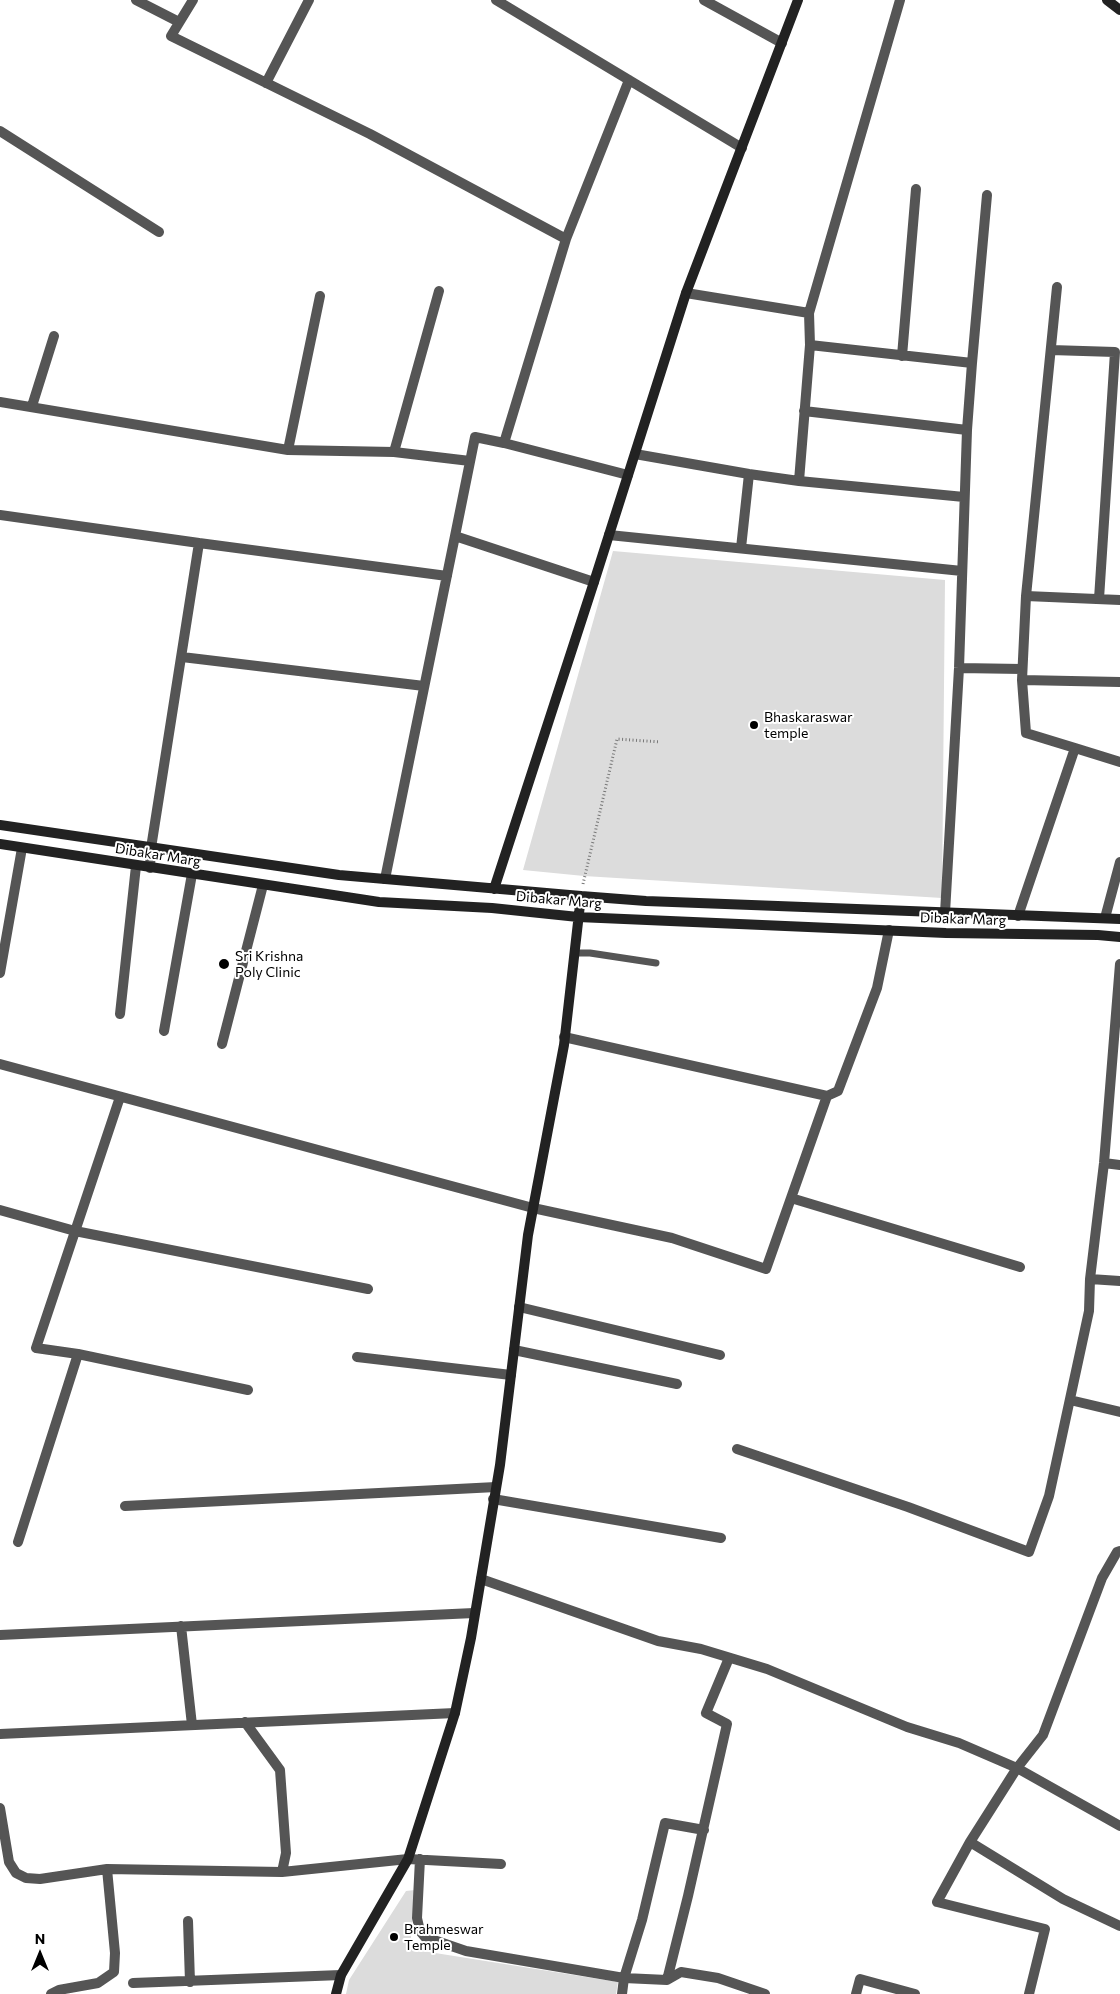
<!DOCTYPE html>
<style>
body{margin:0}
#map{position:relative;width:1120px;height:1994px;overflow:hidden;background:#fff;font-family:Commissioner,sans-serif}
canvas{display:block}
.north{position:absolute;left:15px;top:1929px;width:50px;height:50px;-webkit-text-stroke:4px #fff;paint-order:stroke;rotate:0deg;font-size:14px;font-weight:700;line-height:20px;text-align:center;color:#000}
.north::after{content:'';display:block;margin:auto;width:18px;height:22px;background:#000;clip-path:polygon(50% 0,100% 100%,50% 72%,0 100%)}
</style>
<div id="map">
<canvas width="1120" height="1994"></canvas>
<div class="north">N</div>
</div>
<script>
const c = document.querySelector('canvas').getContext('2d');
c.lineJoin = 'round';
function fillPath(path, color) {
  c.fillStyle = color;
  c.fill(path, 'evenodd');
}
function poly(rows) {
  const path = new Path2D();
  for (const r of rows) {
    path.moveTo(r[0], r[1]);
    for (let i = 2; i < r.length; i += 2) path.lineTo(r[i], r[i + 1]);
  }
  return path;
}
function strokePath(path, color, width, dash) {
  c.strokeStyle = color;
  c.lineWidth = width;
  c.lineCap = dash ? 'butt' : 'round';
  c.setLineDash(dash || []);
  c.stroke(path);
}
function write(font, color, halo, rows, align = 'center') {
  c.font = font + ' Commissioner,sans-serif';
  c.lineWidth = 4;
  c.setLineDash([]);
  c.textBaseline = 'middle';
  c.strokeStyle = halo;
  c.fillStyle = color;
  for (const [text, x, y, turn = 0] of rows) {
    c.save();
    c.translate(x, y);
    c.rotate((+turn || 0) * Math.PI / 180);
    c.textAlign = isNaN(turn) ? turn : align;
    if (halo) c.strokeText(text, 0, 0);
    c.fillText(text, 0, 0);
    c.restore();
  }
}
fillPath(poly([
 [613,551,945,580,942,898,584,876,523,870],
 [415,1890,410,1949,618,1982,616,1994,346,1994,349,1980,406,1891]
]), '#dcdcdc');
strokePath(poly([
 [583,884,617,739,660,742]
]), '#777', 3, [1, 2.5]);
strokePath(poly([
 [574,953,590,953,656,963]
]), '#555', 7);
strokePath(poly([
 [136,0,179,22],
 [193,0,171,36,370,134,566,239,504,443,628,475],
 [496,0,742,148],
 [704,0,782,43],
 [900,0,809,313,810,345,799,481,964,497],
 [266,83,309,0],
 [0,131,159,232],
 [566,239,629,80],
 [686,293,809,313],
 [1051,350,1115,352,1099,599],
 [902,356,916,189],
 [972,363,987,195],
 [0,402,288,450,394,452,470,461],
 [32,406,54,336],
 [804,411,967,430,972,363,810,345],
 [288,450,320,296],
 [394,452,439,291],
 [635,454,749,474,799,481],
 [0,515,199,543],
 [609,535,962,571],
 [455,536,475,437,504,443],
 [741,548,749,474],
 [1026,596,1120,600],
 [182,657,424,686],
 [959,668,1022,669],
 [1022,680,1026,596,1057,287],
 [1075,748,1026,733,1022,680,1120,682],
 [150,868,151,848,199,543,447,576],
 [385,879,455,536,594,582],
 [945,913,959,668,967,430],
 [1018,916,1075,748,1120,762],
 [1105,918,1120,862],
 [0,973,22,848],
 [120,1014,136,866],
 [164,1031,192,874],
 [564,1037,827,1096,838,1091,877,988,889,930],
 [222,1044,263,885],
 [0,1064,533,1208,672,1238,766,1269,827,1096],
 [120,1097,36,1348,78,1354,248,1390],
 [1104,1163,1120,1165],
 [791,1198,1020,1267],
 [0,1210,75,1231,368,1289],
 [1090,1279,1120,1281],
 [519,1307,720,1355],
 [514,1350,677,1384],
 [357,1357,511,1375],
 [1070,1400,1120,1412],
 [737,1449,908,1507,1029,1552,1049,1496,1089,1311,1090,1279,1104,1163,1120,964],
 [493,1499,721,1538],
 [125,1506,496,1487],
 [18,1542,78,1354],
 [1120,1551,1117,1552,1102,1578,1043,1735,1017,1768,970,1842,1063,1899,1120,1926],
 [481,1579,658,1641,701,1649,767,1669,907,1727,959,1743,1017,1768,1120,1826],
 [181,1626,192,1725],
 [0,1635,474,1613],
 [245,1722,280,1770,286,1853,282,1872,408,1859,501,1864],
 [0,1734,455,1713],
 [0,1808,9,1862,16,1873,26,1878,40,1879,107,1869,282,1872],
 [970,1842,937,1902,1045,1929,1029,1994],
 [420,1859,417,1918,420,1931,425,1937,466,1951,624,1978,642,1920,665,1823,704,1830],
 [188,1921,190,1982],
 [667,1980,688,1896,727,1724,706,1713,729,1658],
 [133,1983,341,1975],
 [51,1994,59,1990,98,1983,114,1972,115,1953,107,1869],
 [622,1994,624,1978,667,1980,681,1972,718,1978,765,1994],
 [856,1994,860,1979,915,1994]
]), '#555', 10);
strokePath(poly([
 [1107,0,1120,10],
 [0,825,339,875,581,896,646,901,1120,919],
 [0,844,379,902,492,908,578,917,946,933,1098,935,1120,937],
 [494,889,594,582,686,293,798,0],
 [336,1994,341,1975,408,1859,455,1713,471,1638,500,1465,528,1235,564,1045,581,896]
]), '#222', 10);
for (const [x, y, r, color] of [
 [754,725,5,"#000"],
 [224,964,6,"#000"],
 [394,1937,5,"#000"]
]) {
  const dot = new Path2D();
  dot.arc(x, y, r, 0, 2 * Math.PI);
  c.fillStyle = color;
  c.fill(dot);
  strokePath(dot, '#fff', 2);
}
write('14px', '#000', '#fff', [
 ["Bhaskaraswar",764,717],
 ["temple",764,733],
 ["Sri Krishna",235,956],
 ["Poly Clinic",235,972],
 ["Brahmeswar",404,1929],
 ["Temple",404,1945]
], 'left');
write('14px', '#000', '#fff', [
 ["Dibakar Marg",158,855,9],
 ["Dibakar Marg",559,900,5],
 ["Dibakar Marg",963,919,2]
]);
</script>
